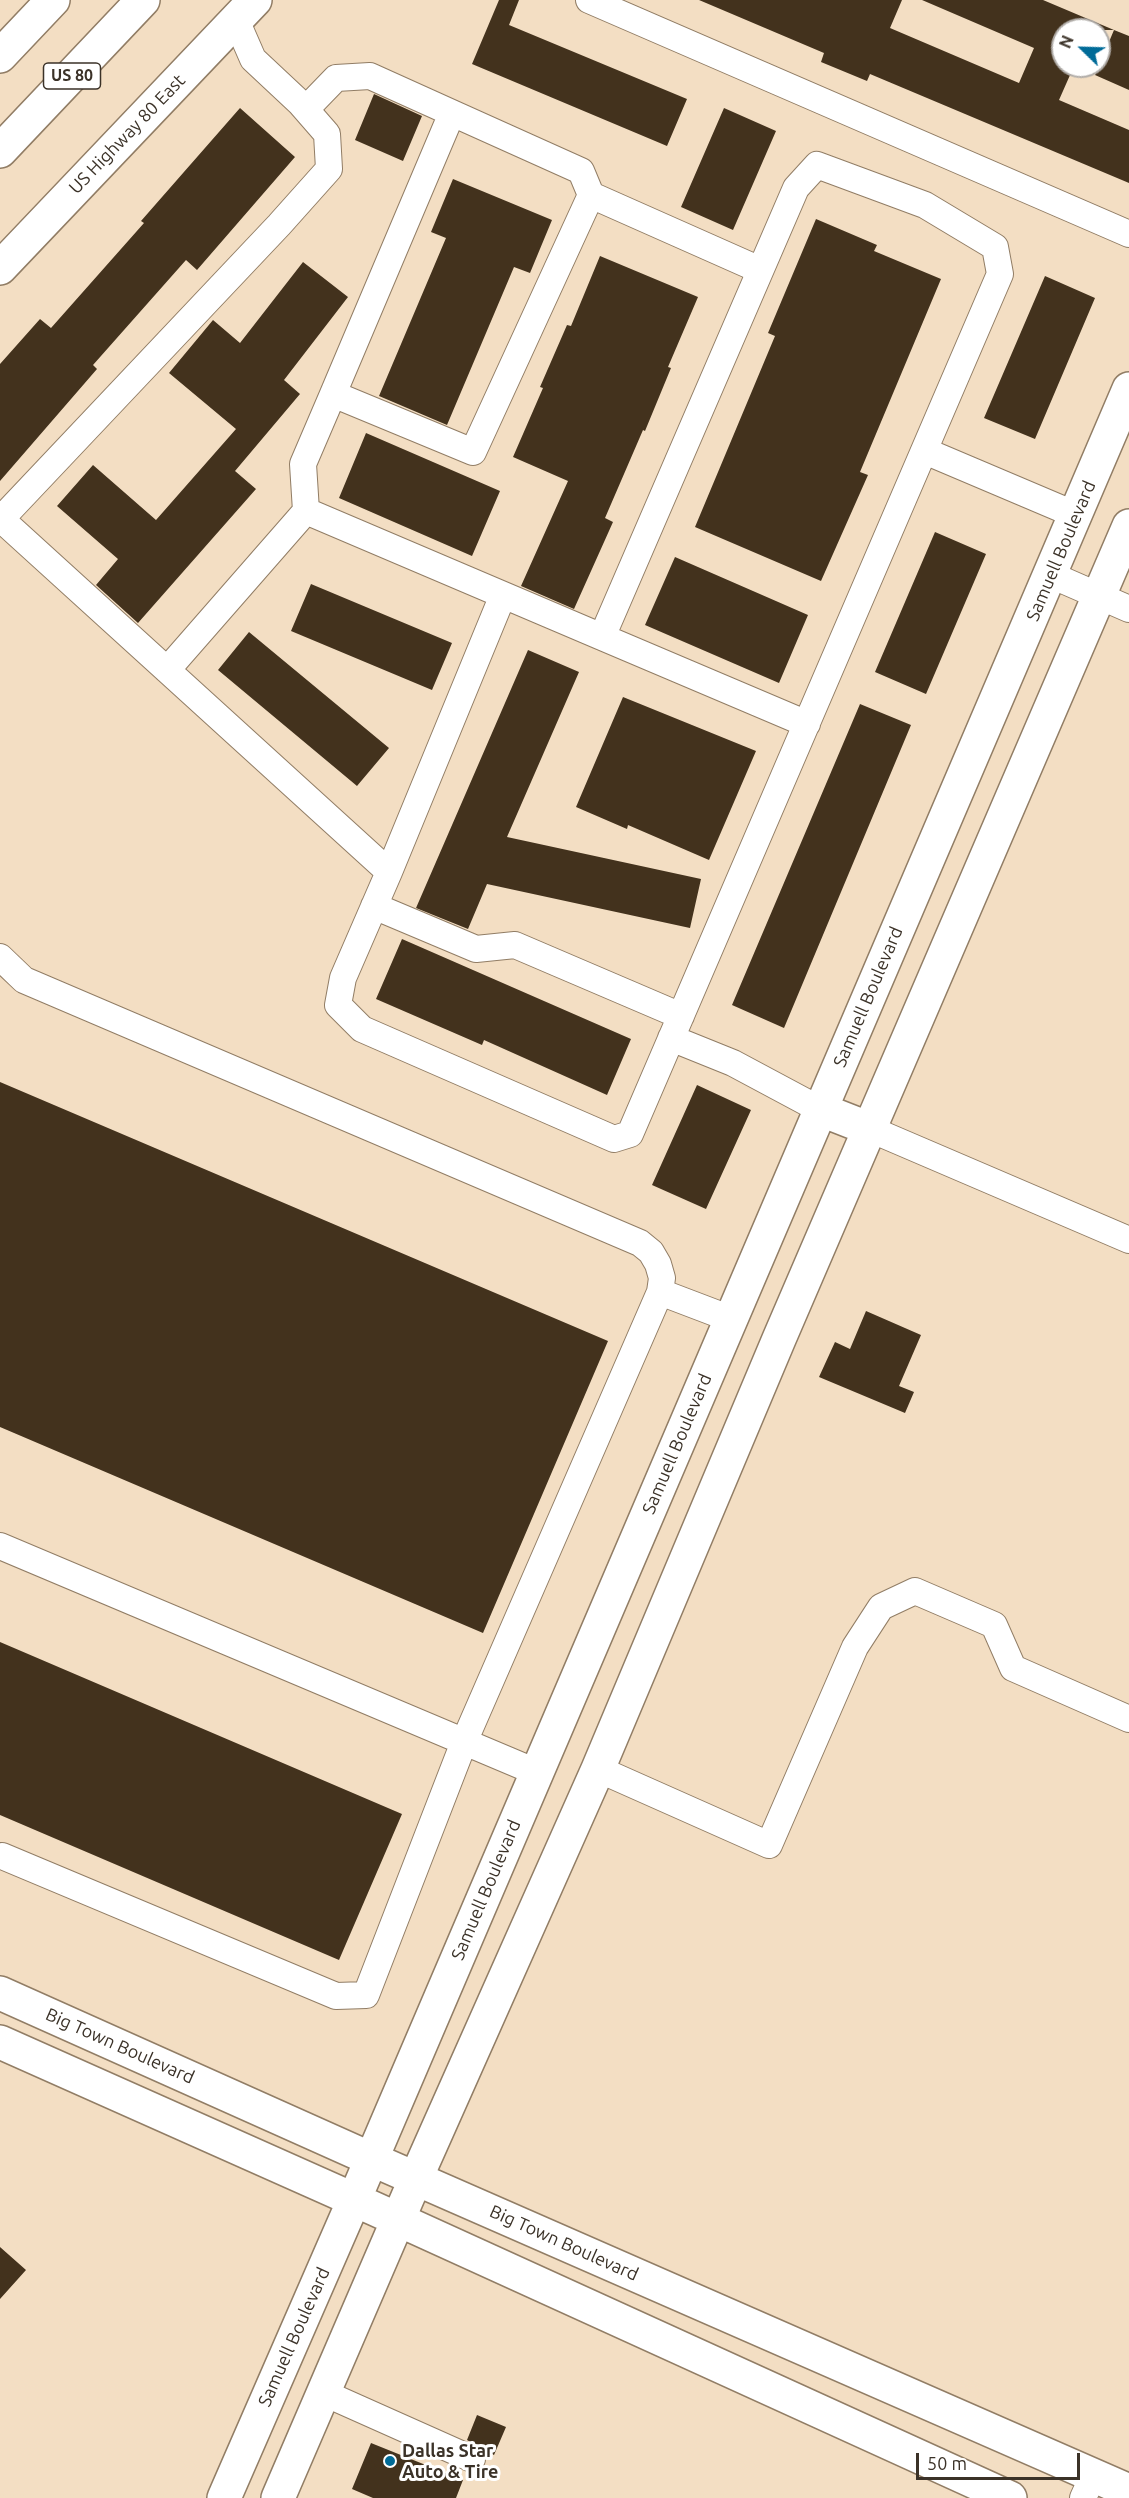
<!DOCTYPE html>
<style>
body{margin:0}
#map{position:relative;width:1129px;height:2498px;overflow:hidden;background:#f3dec3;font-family:Ubuntu,sans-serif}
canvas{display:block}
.north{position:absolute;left:1051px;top:18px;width:60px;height:60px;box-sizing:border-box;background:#fff;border:2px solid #b1ada9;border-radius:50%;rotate:293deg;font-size:16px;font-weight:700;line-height:24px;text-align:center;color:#3b3228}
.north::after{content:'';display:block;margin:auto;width:21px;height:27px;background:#006b98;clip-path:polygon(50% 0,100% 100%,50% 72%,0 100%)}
.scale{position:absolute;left:916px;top:2453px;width:164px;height:27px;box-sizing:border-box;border:3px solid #3b3228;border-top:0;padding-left:8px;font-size:18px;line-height:21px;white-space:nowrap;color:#3b3228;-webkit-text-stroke:4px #fff;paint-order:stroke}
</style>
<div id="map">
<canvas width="1129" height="2498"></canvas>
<div class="north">N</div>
<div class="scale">50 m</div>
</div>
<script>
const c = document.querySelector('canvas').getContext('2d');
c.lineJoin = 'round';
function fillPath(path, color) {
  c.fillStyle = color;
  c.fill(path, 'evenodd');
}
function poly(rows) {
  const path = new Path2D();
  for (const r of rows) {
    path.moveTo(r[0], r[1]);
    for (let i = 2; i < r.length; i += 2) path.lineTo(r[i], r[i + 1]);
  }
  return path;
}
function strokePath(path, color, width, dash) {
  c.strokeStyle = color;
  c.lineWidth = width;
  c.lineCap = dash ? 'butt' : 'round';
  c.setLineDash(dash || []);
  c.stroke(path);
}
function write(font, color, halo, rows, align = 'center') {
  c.font = font + ' Ubuntu,sans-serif';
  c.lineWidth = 6;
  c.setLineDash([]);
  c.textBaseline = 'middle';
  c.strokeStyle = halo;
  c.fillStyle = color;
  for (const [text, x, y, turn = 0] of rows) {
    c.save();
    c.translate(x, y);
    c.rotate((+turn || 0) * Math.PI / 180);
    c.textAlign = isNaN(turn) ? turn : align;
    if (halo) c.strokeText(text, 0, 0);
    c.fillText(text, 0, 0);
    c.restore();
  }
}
fillPath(poly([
 [499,0,519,0,509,25,687,99,667,146,472,64],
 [699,0,902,0,890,28,1019,83,1034,48,922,0,1043,0,1114,30,1063,30,1063,66,1074,66,1059,100,1129,130,1129,183,870,74,867,81,821,62,824,53],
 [1114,30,1129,36,1129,90,1095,75],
 [374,94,422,116,403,161,355,140],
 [240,108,295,157,197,270,186,260,93,365,97,369,0,481,0,364,40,319,51,328,144,223,141,221],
 [724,108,776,131,733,230,681,207],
 [453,179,552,220,530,273,514,267,447,425,379,396,446,238,431,232],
 [816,219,877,245,874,251,941,279,860,472,868,475,821,581,695,527,775,336,768,333],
 [600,256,698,297,668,367,671,368,645,431,643,430,605,518,613,522,574,609,521,586,568,481,513,457,543,388,540,387,567,325,571,326],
 [303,262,348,297,284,380,300,394,235,471,256,489,138,623,96,585,118,559,57,506,93,465,156,520,236,429,169,373,213,320,240,343],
 [1045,276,1095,298,1035,439,984,418],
 [366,433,500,491,472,556,339,498],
 [935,532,986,554,926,694,875,672],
 [675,557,808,615,779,683,645,625],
 [311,584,452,643,432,690,291,631],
 [249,632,389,748,357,786,218,670],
 [528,650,579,672,507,837,701,879,690,928,487,884,468,929,416,908],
 [623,697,756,751,709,860,628,825,627,829,576,807],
 [860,704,911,725,784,1028,732,1005],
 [402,939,631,1039,607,1095,484,1040,482,1045,376,999],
 [0,1082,608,1341,483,1633,0,1427],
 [697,1085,751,1110,706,1209,652,1185],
 [866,1311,921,1335,899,1386,914,1392,905,1413,819,1377,835,1342,850,1349],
 [0,1642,402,1814,339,1960,0,1815],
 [0,2247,26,2270,0,2299],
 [477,2415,506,2427,494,2455,467,2440],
 [371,2443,463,2480,456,2498,373,2498,352,2489]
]), '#43321d');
const minor = poly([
 [589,0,1129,234],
 [306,109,336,78,370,76,452,113],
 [591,195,760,270],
 [925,451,1076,515],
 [306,511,303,464,333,394,452,113,581,171,591,195,473,452,333,394],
 [1051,575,1129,609],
 [602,637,807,724],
 [167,670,306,511,602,637,796,188,817,165,925,205,995,247,1000,274,630,1134,614,1139,362,1029,338,1005,343,978,389,872,167,670,1,519,279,225,329,169,327,134,300,103,253,59,236,20],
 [389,872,503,595],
 [374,906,476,949,515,945,681,1016],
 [0,957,24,980,640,1243,651,1252,658,1264,662,1278,660,1292,464,1742,366,1995,336,1996,2,1856],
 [671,1038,733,1063,819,1109],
 [870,1129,1129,1240],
 [660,1292,731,1319],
 [0,1546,536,1772],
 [598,1769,769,1845,855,1647,881,1607,915,1591,994,1625,1013,1668,1129,1719],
 [324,2393,472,2459],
 [1083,2498,1093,2476]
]);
const major = poly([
 [0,268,255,0],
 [819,1109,870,1129],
 [0,1993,371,2159,1129,2491],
 [0,2042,375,2209,1010,2498],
 [224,2498,354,2200,1129,389],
 [278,2498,416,2178,598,1769,779,1339,1129,526]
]);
const highway = poly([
 [0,56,53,0],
 [0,151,143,0]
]);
strokePath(minor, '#917d65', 28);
strokePath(major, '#917d65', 36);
strokePath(highway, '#917d65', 36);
strokePath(minor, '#fff', 26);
strokePath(major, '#fff', 33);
strokePath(highway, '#fff', 33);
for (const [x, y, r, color] of [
 [390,2461,6,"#006b98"]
]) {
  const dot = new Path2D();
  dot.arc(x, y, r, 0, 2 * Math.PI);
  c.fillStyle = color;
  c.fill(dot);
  strokePath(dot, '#fff', 2);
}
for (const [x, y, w] of [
 [72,76,57]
]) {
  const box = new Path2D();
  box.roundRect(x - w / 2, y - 13, w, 26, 4.5);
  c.fillStyle = '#fff';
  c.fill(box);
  strokePath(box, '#3b3228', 1.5);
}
write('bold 16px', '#3b3228', null, [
 ["US 80",72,76]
]);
write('18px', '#3b3228', '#fff', [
 ["US Highway 80 East",127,134,-46],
 ["Samuell Boulevard",1061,551,-67],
 ["Samuell Boulevard",868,997,-67],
 ["Samuell Boulevard",677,1444,-67],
 ["Samuell Boulevard",486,1890,-67],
 ["Big Town Boulevard",120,2046,24],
 ["Big Town Boulevard",564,2243,24],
 ["Samuell Boulevard",294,2337,-66]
]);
write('bold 18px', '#3b3228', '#fff', [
 ["Dallas Star",402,2451],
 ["Auto & Tire",402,2472]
], 'left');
</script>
